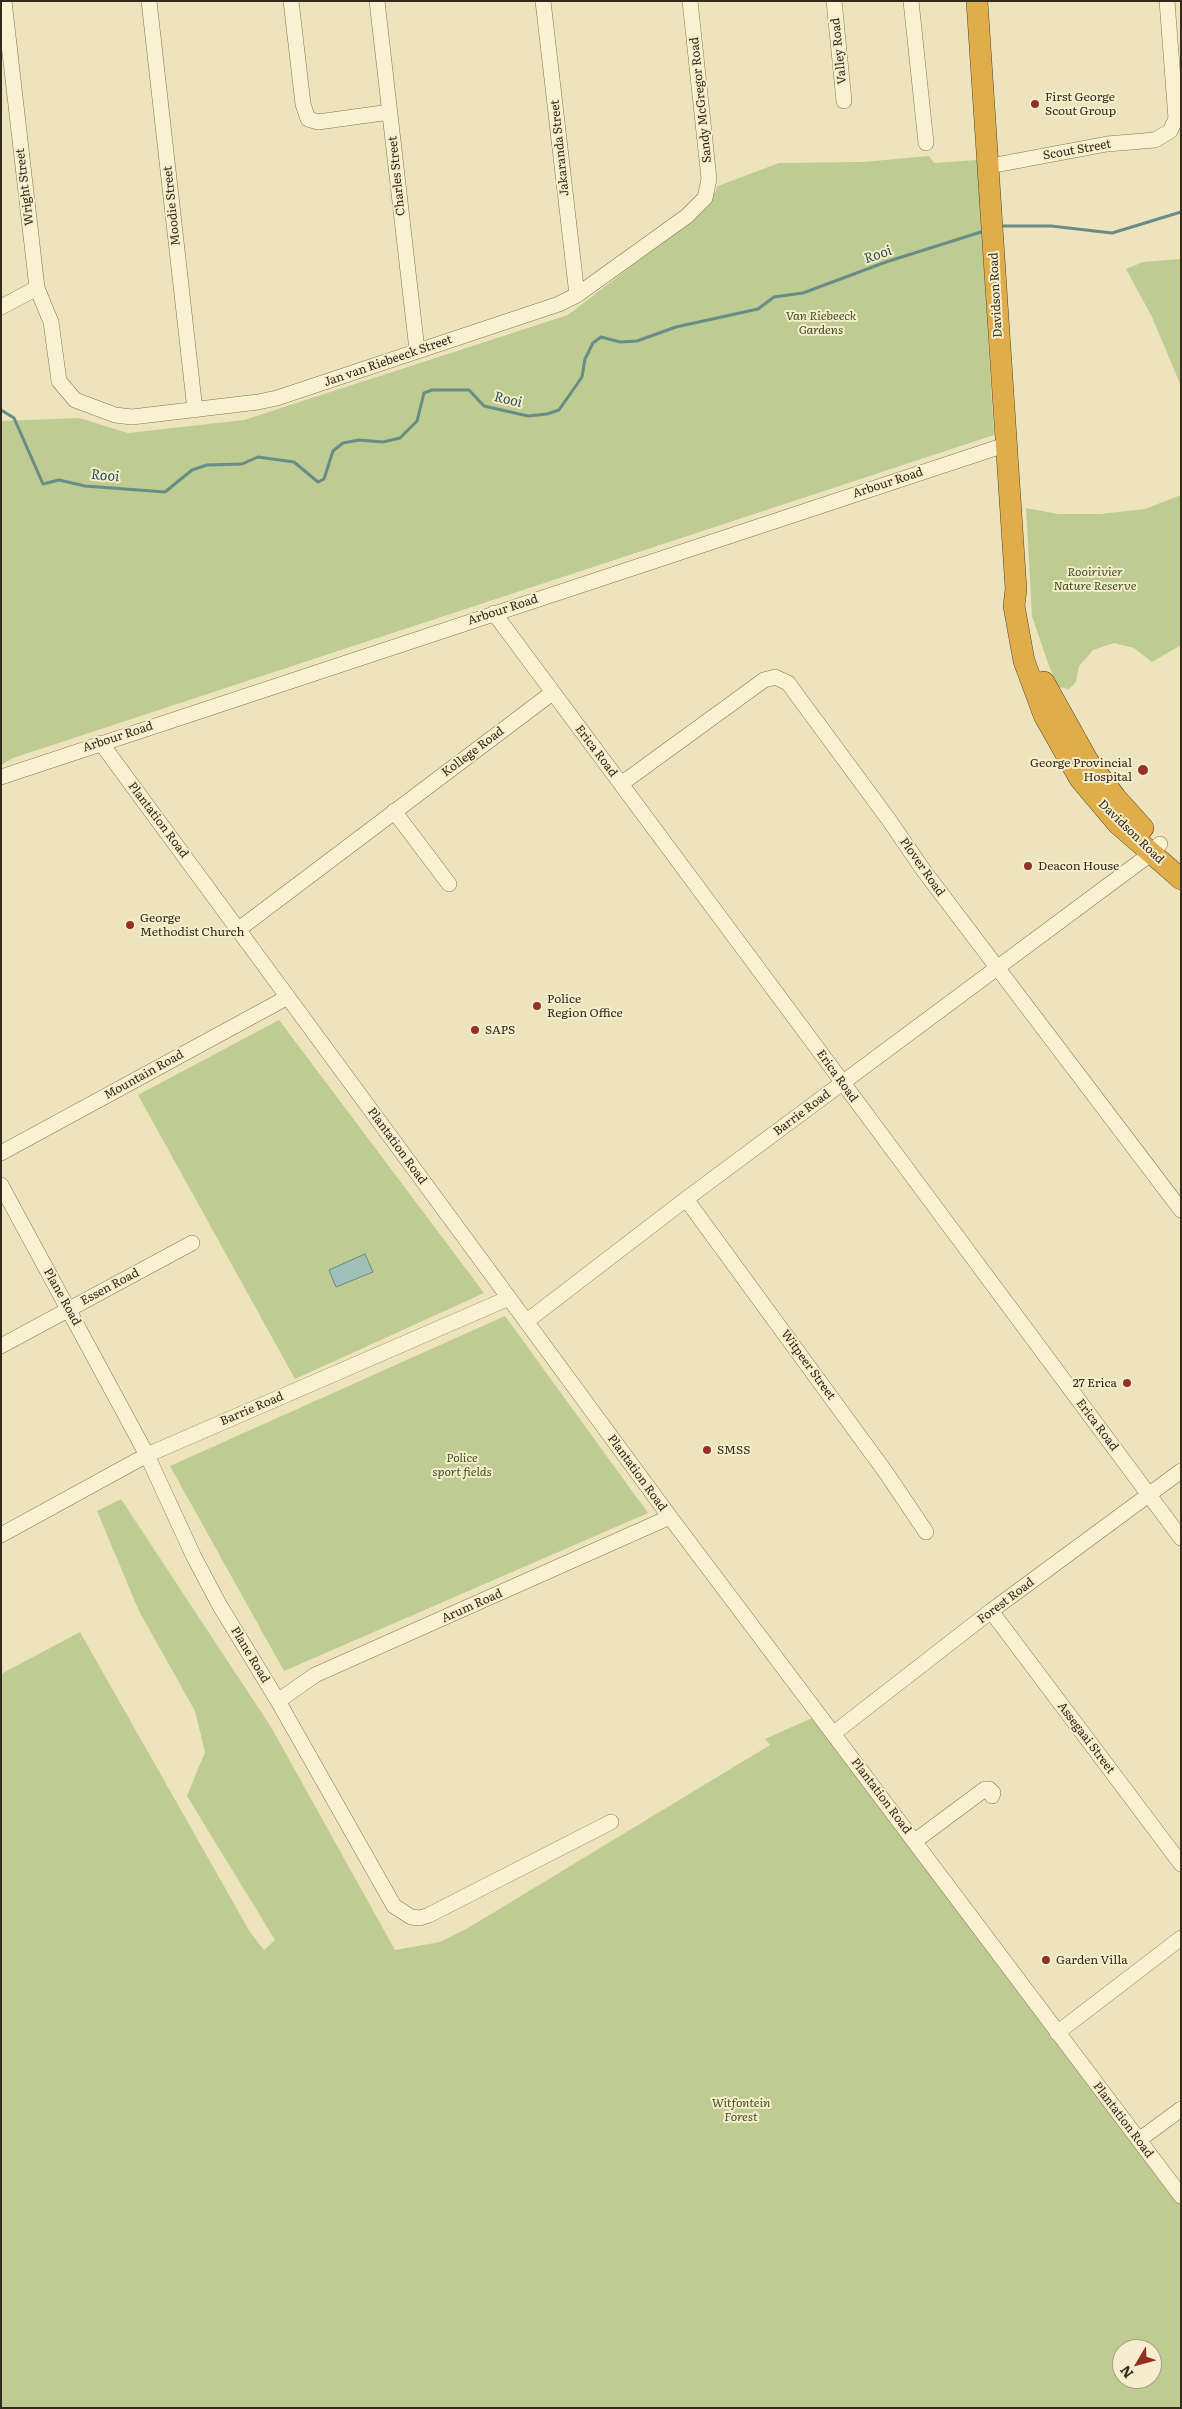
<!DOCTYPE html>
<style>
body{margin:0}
#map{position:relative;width:1182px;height:2409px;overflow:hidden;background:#ede4bd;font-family:Literata,serif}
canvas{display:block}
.frame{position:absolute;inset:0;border:2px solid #342a1b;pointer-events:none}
.north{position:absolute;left:1112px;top:2339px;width:50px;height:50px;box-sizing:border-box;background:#f5edcc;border:1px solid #a89f85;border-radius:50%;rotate:233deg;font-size:14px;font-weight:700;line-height:20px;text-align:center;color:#342a1b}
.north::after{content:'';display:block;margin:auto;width:18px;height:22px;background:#943126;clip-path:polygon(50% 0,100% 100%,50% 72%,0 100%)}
</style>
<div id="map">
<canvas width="1182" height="2409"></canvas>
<div class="frame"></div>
<div class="north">N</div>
</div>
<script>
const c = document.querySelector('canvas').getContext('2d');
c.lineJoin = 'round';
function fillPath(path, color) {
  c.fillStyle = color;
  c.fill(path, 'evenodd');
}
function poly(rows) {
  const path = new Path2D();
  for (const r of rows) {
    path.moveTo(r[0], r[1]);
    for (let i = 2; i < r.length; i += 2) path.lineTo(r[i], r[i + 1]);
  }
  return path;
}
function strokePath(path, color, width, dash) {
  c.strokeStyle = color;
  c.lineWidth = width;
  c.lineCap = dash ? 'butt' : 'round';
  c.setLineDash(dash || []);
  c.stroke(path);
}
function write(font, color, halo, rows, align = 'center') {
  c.font = font + ' Literata,serif';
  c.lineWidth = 4;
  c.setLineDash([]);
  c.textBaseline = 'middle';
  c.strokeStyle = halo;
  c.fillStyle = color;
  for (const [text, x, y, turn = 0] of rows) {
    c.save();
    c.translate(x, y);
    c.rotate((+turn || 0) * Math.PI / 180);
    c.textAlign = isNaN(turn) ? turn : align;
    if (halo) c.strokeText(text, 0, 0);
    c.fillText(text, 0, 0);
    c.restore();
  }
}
fillPath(poly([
 [929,156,934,163,977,160,994,435,13,758,1,765,1,421,79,418,128,433,244,420,568,315,708,207,718,186,779,163,863,162],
 [1181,259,1181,386,1152,317,1126,269,1143,262],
 [1181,495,1181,645,1152,662,1134,648,1114,643,1093,650,1079,666,1076,682,1069,689,1058,687,1049,666,1032,616,1026,508,1058,514,1101,514,1145,509],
 [279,1020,484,1293,295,1379,138,1095],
 [505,1316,648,1513,284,1671,170,1466],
 [121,1499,271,1727,395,1950,440,1942,468,1928,770,1745,765,1739,819,1715,1181,2204,1181,2408,1,2408,1,1674,80,1632,250,1932,264,1950,275,1940,187,1796,205,1752,195,1711,139,1611,97,1511],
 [1122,2349,1152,2349,1152,2379,1122,2379]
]), '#becb91');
const water = poly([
 [365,1254,373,1272,336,1287,329,1270,365,1254]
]);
fillPath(water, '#a0bfb9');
strokePath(water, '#688c87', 1);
strokePath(poly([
 [1002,226,1051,226,1112,233,1181,212],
 [1,410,14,418,43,484,59,480,85,486,165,492,192,470,207,465,242,464,258,457,294,462,318,482,324,479,333,451,343,443,359,440,383,442,400,438,417,421,424,393,432,390,469,390,484,406,528,416,547,414,559,410,582,377,585,359,593,343,601,337,620,342,637,341,676,327,758,309,774,297,803,293,886,262,981,232]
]), '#688c87', 3);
const minor = poly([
 [4,1,37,288,51,322,59,381,75,400,115,415,132,417,258,402,277,398,559,304,577,295,687,216,705,198,709,179,690,1],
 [149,1,195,410],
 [291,1,303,104,308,119,318,122,390,112],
 [377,1,417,350],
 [543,1,577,295],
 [834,1,844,101],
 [911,1,926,143],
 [990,166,1107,144,1155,140,1170,131,1176,119,1167,1],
 [1,307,37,288],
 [494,613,1181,1538],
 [101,743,670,1517,1181,2196],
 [1,777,1005,445],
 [621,784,764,680,775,677,788,683,889,820,924,871,1181,1210],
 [394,811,449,884],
 [239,929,552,693],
 [1,1153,288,997],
 [1,1185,147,1455,194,1557,220,1606,278,1701,394,1906,411,1917,420,1918,429,1915,611,1822],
 [686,1199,887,1474,926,1532],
 [527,1321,686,1199,1145,858,1160,844],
 [1,1346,192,1243],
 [1,1535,147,1455,509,1298],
 [991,1611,1181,1864],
 [278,1701,315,1675,670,1517],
 [834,1733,991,1611,1181,1471],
 [915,1841,985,1789,989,1789,993,1793,992,1796],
 [1057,2033,1181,1938],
 [1139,2140,1181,2109]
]);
const highway = poly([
 [977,1,1016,589,1014,606,1024,661,1044,715,1080,779,1117,823,1181,879],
 [1044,682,1088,761,1116,798,1143,828]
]);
strokePath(minor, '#857456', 16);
strokePath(highway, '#52412b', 22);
strokePath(minor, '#f9f1cf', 15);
strokePath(highway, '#dfae4b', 21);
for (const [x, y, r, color] of [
 [1035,104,5,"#943126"],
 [1143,770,6,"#943126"],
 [1028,866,5,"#943126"],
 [130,925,5,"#943126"],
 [537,1006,5,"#943126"],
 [475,1030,5,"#943126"],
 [1127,1383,5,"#943126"],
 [707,1450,5,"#943126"],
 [1046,1960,5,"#943126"]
]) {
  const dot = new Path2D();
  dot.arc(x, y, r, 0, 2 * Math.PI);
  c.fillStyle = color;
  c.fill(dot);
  strokePath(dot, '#f5edcc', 2);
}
write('12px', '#342a1b', '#f5edcc', [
 ["Valley Road",839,51,-96],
 ["Sandy McGregor Road",701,100,-96],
 ["Jakaranda Street",560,148,-96],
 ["Scout Street",1077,150,-10],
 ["Charles Street",397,176,-96],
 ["Wright Street",25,187,-97],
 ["Moodie Street",172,206,-96],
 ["Davidson Road",996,295,-93],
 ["Jan van Riebeeck Street",388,361,-19],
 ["Arbour Road",888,483,-18],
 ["Arbour Road",503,610,-18],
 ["Arbour Road",118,737,-18],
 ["Erica Road",596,751,53],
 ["Kollege Road",473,752,-37],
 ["Plantation Road",158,820,53],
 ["Davidson Road",1131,832,44],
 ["Plover Road",922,867,55],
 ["Mountain Road",144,1075,-29],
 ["Erica Road",837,1076,54],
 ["Barrie Road",802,1113,-37],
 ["Plantation Road",397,1146,54],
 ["Essen Road",110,1287,-28],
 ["Plane Road",62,1297,61],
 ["Witpeer Street",808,1365,54],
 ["Barrie Road",252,1409,-23],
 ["Erica Road",1097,1425,53],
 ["Plantation Road",637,1473,54],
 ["Forest Road",1006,1601,-37],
 ["Arum Road",472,1606,-24],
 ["Plane Road",250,1655,59],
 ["Assegaai Street",1086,1738,53],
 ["Plantation Road",881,1796,53],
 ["Plantation Road",1123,2120,53]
]);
write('12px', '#342a1b', '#f5edcc', [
 ["First George",1045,97],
 ["Scout Group",1045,111],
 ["George Provincial",1132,763,"right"],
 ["Hospital",1132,777,"right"],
 ["Deacon House",1038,866],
 ["George",140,918],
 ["Methodist Church",140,932],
 ["Police",547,999],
 ["Region Office",547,1013],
 ["SAPS",485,1030],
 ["27 Erica",1117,1383,"right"],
 ["SMSS",717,1450],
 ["Garden Villa",1056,1960]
], 'left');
write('italic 12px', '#405122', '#f5edcc', [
 ["Van Riebeeck",821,316],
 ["Gardens",821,330],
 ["Rooirivier",1095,572],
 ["Nature Reserve",1095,586],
 ["Police",462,1458],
 ["sport fields",462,1472],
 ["Witfontein",741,2103],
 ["Forest",741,2117]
]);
write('italic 14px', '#2a5254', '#f5edcc', [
 ["Rooi",878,255,-19],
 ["Rooi",508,400,13],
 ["Rooi",105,476,5]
]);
</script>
